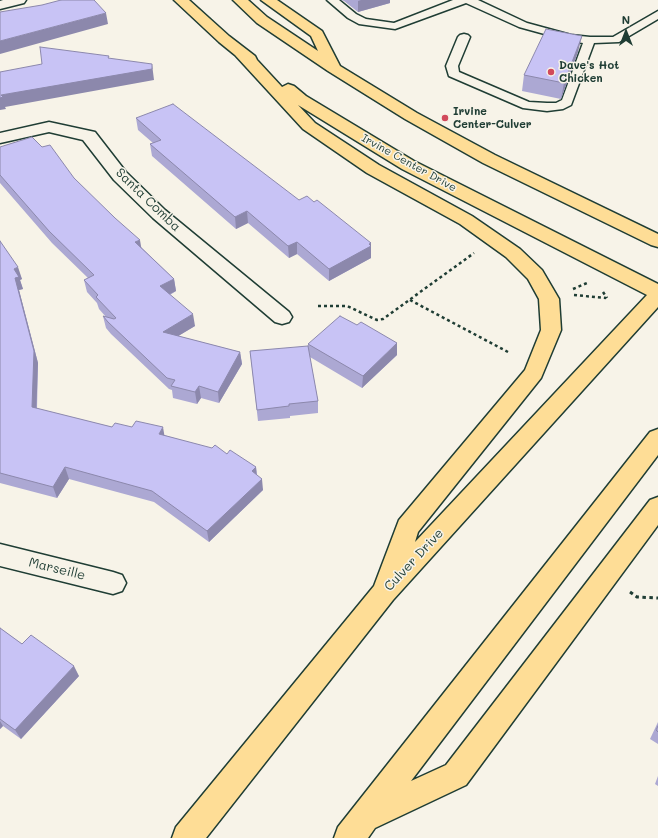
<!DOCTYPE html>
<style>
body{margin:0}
#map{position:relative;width:658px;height:838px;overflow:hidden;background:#f7f3e8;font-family:Mali,sans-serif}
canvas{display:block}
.north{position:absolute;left:606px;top:12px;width:40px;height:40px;-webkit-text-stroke:3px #f7f3e8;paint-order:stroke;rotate:0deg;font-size:11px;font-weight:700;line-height:16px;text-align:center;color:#1f3d34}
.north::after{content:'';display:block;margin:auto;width:14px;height:18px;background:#1f3d34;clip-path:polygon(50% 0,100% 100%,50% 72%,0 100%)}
</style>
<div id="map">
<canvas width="658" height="838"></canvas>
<div class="north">N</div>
</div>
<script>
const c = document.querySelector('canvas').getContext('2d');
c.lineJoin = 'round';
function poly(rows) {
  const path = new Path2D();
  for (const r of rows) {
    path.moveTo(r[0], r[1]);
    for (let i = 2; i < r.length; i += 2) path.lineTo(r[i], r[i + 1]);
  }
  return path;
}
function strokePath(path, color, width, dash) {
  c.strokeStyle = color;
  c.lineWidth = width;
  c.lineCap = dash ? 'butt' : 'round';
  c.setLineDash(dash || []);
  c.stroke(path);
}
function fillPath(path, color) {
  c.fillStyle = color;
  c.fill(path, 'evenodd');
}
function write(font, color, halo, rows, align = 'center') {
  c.font = font + ' Mali,sans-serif';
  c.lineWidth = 3;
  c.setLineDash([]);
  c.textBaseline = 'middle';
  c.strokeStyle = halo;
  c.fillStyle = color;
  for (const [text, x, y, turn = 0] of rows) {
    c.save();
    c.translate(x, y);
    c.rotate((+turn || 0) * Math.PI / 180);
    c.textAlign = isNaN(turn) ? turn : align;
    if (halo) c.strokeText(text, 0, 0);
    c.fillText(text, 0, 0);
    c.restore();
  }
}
const lane = poly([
 [327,0,339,0,356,14,366,19,394,23,453,0,478,0,527,23,571,35,590,37,613,37,658,11,658,19,619,42,594,43,571,105,563,109,547,111,523,108,449,76,446,66,458,37,460,35,464,34,468,35,470,37,458,66,459,72,529,102,547,103,556,103,562,100,583,43,570,41,519,27,466,3,395,29,359,24,348,18,327,0]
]);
const street = poly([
 [3,0,26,0,24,3,0,9,0,1,3,0],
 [49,122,95,132,126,172,165,210,289,312,292,317,289,322,282,324,275,322,153,218,114,180,83,140,49,132,0,143,0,133,49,122],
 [0,544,113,572,122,575,126,583,122,591,113,594,0,566,0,544]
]);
const primary = poly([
 [174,0,189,0,229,36,255,56,257,60,282,87,288,84,294,86,306,96,414,161,658,284,658,307,393,600,206,838,172,838,176,827,374,586,399,520,525,370,541,330,539,299,528,279,506,257,460,224,367,173,303,129,235,55,219,42,174,0],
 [298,105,402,169,647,295,415,542,418,532,541,378,561,330,559,299,542,270,520,249,472,216,379,165,315,123,298,105],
 [233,0,248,0,267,17,318,51,311,36,261,0,277,0,322,31,340,66,417,113,495,155,658,234,658,247,651,245,483,163,405,119,328,71,257,23,233,0],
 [658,429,658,455,411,781,446,765,650,500,658,497,658,525,466,785,375,828,368,838,334,838,338,827,650,432,658,429]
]);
strokePath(lane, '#1f3d34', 3);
strokePath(street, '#1f3d34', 3);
strokePath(primary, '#1f3d34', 3);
strokePath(poly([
 [573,289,587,283],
 [603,292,607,298],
 [574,295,606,298],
 [410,300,508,352],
 [318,306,347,306,377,320,383,319,474,253]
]), '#1f3d34', 2.5, [3, 3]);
strokePath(poly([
 [630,592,637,597,658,598]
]), '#1f3d34', 3, [3.5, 3.5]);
fillPath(lane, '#f7f3e8');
fillPath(street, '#f7f3e8');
fillPath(primary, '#fedd96');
fillPath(poly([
 [341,0,390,0,390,3,358,12,344,1],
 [578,52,561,99,522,91,524,75],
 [136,118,299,200,371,243,371,258,329,281,297,254,289,258,248,223,236,229,152,156,150,144,153,143,138,130],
 [0,147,74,178,141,247,174,279,176,291,170,295,195,326,178,336,240,352,242,364,219,403,201,398,197,404,173,398,172,390,169,389,111,334,106,328,103,316,106,317,99,309,97,303,87,292,84,280,88,278,52,243,0,183],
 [0,241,22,279,20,280,23,289,19,290,38,363,37,409,112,427,164,435,227,454,256,467,257,475,263,490,209,542,154,502,69,479,57,498,0,483],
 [308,344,397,355,362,388,310,357,318,401,318,413,290,416,290,418,258,421,250,351,308,347],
 [0,628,22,644,79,676,21,739,3,726,0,729],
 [658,722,658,744,650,739],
 [658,776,658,786,655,784]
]), '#aca8d3');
fillPath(poly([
 [361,0,390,0,390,3,358,12,358,1],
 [106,13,108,24,0,54,0,41],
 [582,36,578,52,561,99,564,83],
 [152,64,154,80,5,107,6,109,0,110,0,98,1,95],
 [247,211,248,223,236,229,235,217],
 [140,240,142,252,135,242],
 [297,242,297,254,289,258,288,246],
 [371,243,371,258,329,281,329,269],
 [18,267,22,279,20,280,23,289,19,290,38,363,36,419,32,407,15,278,14,269],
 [174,279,176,291,162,298,160,286],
 [193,314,195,326,165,344,163,332],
 [397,343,397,355,362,388,363,376],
 [240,352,242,364,219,403,218,392],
 [199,386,201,398,197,404,195,392],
 [163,427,165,439,159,434],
 [65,467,69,479,57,498,53,487],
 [256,467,257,478,252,471],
 [262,479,263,490,209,542,207,531],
 [74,666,79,676,21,739,15,730],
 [0,721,3,726,0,729]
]), '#8c88ac');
const building = poly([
 [61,0,94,0,106,13,0,41,0,12,42,5,61,0],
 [546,29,582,36,564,83,524,75,546,29],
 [40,47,109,56,108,58,152,64,152,69,1,95,3,97,0,98,0,72,42,64,40,47],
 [173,104,299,200,307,196,314,202,317,200,371,243,369,244,371,246,329,269,297,242,288,246,247,211,235,217,150,144,161,140,136,118,173,104],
 [32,137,42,147,50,145,74,178,115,218,140,240,135,242,174,279,160,286,193,314,163,332,240,352,218,392,199,386,195,392,171,386,175,380,167,378,108,322,103,316,114,319,116,318,96,297,98,295,84,280,94,275,49,231,0,175,0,147,32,137],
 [0,241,18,267,14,269,19,277,15,278,34,351,32,407,112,427,115,423,132,427,136,421,163,427,159,434,212,448,215,445,227,454,230,450,256,467,252,471,262,479,207,531,152,491,65,467,53,487,0,473,0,241],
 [340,316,357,325,361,322,397,343,363,376,308,344,340,316],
 [308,346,318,401,289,404,289,406,257,410,250,351,308,346],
 [0,628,22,644,31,635,74,666,15,730,0,719,0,628],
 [658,726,658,732,656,730,658,726]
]);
fillPath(building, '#c8c3f5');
strokePath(building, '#8c88ac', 1);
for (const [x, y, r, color] of [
 [551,72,4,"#d1495b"],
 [445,118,4,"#d1495b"]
]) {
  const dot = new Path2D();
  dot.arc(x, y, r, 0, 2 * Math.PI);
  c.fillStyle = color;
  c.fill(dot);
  strokePath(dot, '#f7f3e8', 1.5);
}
write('bold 11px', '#1f3d34', '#f7f3e8', [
 ["Dave's Hot",559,66],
 ["Chicken",559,79],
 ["Irvine",453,112],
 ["Center-Culver",453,125]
], 'left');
write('11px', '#1f3d34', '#f7f3e8', [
 ["Irvine Center Drive",409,163,29]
]);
write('13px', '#1f3d34', '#f7f3e8', [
 ["Santa Comba",148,200,44],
 ["Culver Drive",414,560,-47],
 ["Marseille",57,569,14]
]);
</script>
